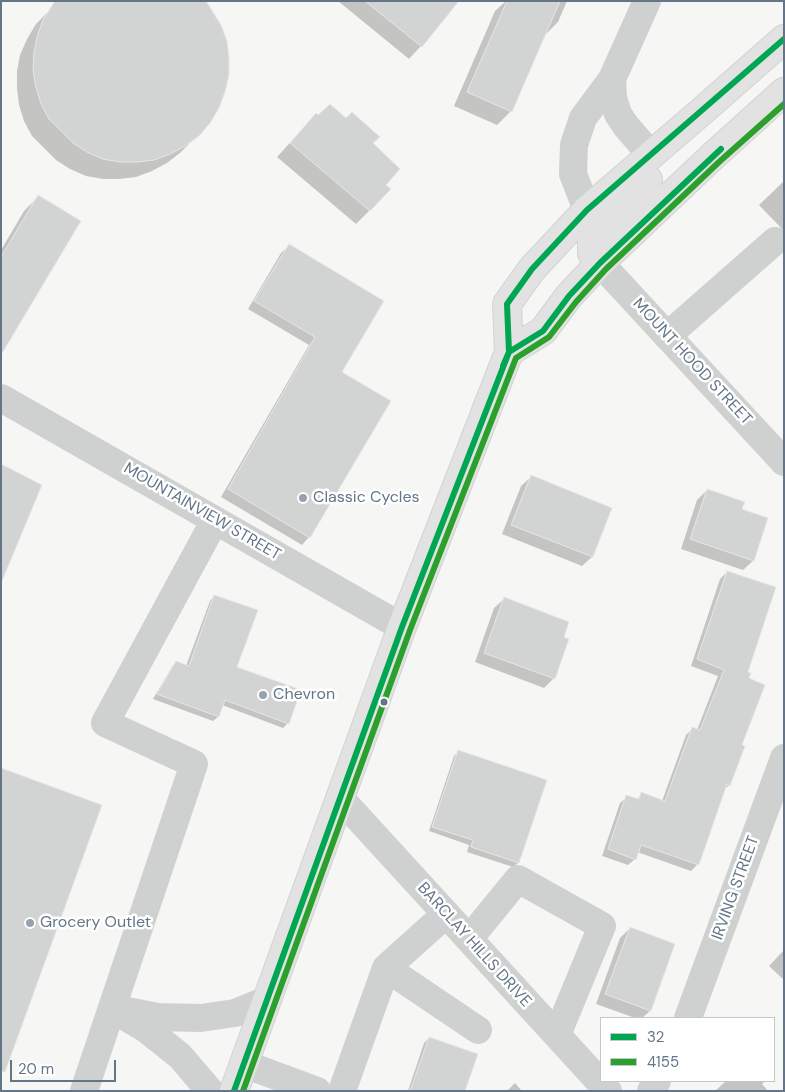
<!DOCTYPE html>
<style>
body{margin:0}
#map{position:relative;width:785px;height:1092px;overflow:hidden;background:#f6f6f4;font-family:"DM Sans",sans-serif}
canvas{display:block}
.frame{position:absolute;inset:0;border:2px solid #637687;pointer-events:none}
.legend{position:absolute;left:600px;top:1017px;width:175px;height:65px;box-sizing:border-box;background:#fff;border:1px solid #c1c8cf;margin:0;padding:6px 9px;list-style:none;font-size:15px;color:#637687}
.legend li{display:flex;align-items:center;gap:10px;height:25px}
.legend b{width:25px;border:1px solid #c1c8cf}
.scale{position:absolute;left:10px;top:1060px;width:106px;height:22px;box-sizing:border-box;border:2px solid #637687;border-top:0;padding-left:6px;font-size:15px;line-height:18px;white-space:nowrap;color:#637687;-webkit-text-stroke:4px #fff;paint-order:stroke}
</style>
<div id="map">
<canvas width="785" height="1092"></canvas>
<div class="frame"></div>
<ul class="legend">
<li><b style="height:6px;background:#00a651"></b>32</li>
<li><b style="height:6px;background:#2ca02c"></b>4155</li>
</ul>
<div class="scale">20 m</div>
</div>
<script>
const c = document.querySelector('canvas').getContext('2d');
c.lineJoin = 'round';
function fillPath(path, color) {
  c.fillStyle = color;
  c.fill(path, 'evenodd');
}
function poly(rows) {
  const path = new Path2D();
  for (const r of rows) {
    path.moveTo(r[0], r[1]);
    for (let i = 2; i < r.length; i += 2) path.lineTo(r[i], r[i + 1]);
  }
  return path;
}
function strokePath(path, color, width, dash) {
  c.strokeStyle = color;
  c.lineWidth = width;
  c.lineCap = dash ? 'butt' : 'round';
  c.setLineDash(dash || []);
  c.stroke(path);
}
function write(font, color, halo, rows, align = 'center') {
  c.font = font + ' "DM Sans",sans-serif';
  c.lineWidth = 5;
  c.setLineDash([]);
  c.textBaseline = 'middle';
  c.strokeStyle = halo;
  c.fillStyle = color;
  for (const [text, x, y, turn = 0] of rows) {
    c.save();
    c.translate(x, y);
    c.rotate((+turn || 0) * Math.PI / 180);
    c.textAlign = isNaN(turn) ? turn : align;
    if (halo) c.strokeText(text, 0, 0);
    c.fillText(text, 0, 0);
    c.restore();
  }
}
fillPath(poly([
 [59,1,198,135,180,153,167,163,152,171,136,177,119,179,103,179,86,176,70,169,56,160,32,136,24,121,19,105,17,88,17,71,20,55,27,39,36,24],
 [338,1,441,1,421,46,409,59],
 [506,1,567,1,558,22,544,36,511,111,497,125,454,106,495,11],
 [316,114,372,143,384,185,370,210,356,224,277,157],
 [784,181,784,231,759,205],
 [38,197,1,350,1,250,24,211],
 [289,246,340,372,309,537,302,545,221,497,309,345,248,309,281,253],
 [531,477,611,509,592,557,582,566,502,534,521,486],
 [707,490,741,510,767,519,753,561,743,570,681,549,697,500],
 [727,572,746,673,740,746,729,785,724,790,698,864,691,871,637,852,635,859,628,865,602,856,620,803,627,797,636,800,642,794,662,801,686,735,692,729,697,730,718,676,691,666,720,579],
 [214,596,235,667,288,723,283,728,222,705,218,717,213,721,153,699,172,667,177,662,186,666,210,601],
 [504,599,554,678,544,688,475,662,494,608],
 [459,751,546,781,518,863,513,867,467,852,469,845,429,831,454,756],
 [630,928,650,1011,642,1018,635,1018,596,1004,620,938],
 [784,950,784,980,769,966],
 [429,1038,464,1091,408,1091,424,1043],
 [726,1081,765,1081,762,1084,768,1091,715,1091],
 [515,1083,522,1091,507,1091]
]), '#0003');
const building = poly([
 [55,1,206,1,221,25,227,41,229,58,229,75,225,92,219,108,210,123,199,136,185,146,170,154,154,160,137,162,120,162,103,159,87,152,73,143,49,119,41,104,36,87,33,70,34,53,37,37,43,20,55,1],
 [365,1,459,1,422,47,365,1],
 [507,1,560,1,512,112,467,92,507,1],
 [330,104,346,118,352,112,380,137,373,143,400,169,386,185,391,189,370,211,290,143,316,113,318,115,330,104],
 [38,195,81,221,1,355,1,257,38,195],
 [289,244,384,301,342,372,391,401,310,538,228,489,315,337,254,301,289,244],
 [1,464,42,485,2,581,1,581,1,464],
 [531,475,612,508,593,557,511,525,531,475],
 [707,489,745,502,742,509,768,518,754,561,690,539,707,489],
 [727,571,776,587,748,672,751,673,749,678,765,685,742,745,745,746,730,786,727,784,699,865,641,845,636,860,608,849,626,795,639,799,641,792,665,801,692,727,700,730,724,670,697,659,727,571],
 [214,595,258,610,237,667,301,690,289,724,225,700,219,717,157,694,176,661,189,666,214,595],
 [504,597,569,622,564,637,569,639,555,679,484,653,504,597],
 [458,750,547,780,519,863,471,847,473,840,432,827,458,750],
 [1,768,102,805,5,1072,1,1071,1,768],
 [630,927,675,944,651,1011,605,994,630,927],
 [429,1037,478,1054,465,1091,410,1091,429,1037]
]);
fillPath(building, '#d2d3d3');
strokePath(building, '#e6e6e4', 1);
const major = poly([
 [600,263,592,253,592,241,598,229,648,180],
 [509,352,543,331,569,296,600,263,713,156,784,92],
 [234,1091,402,627,509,352,507,304,532,269,587,210,701,112,784,39]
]);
strokePath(major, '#d1d3d3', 30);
strokePath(poly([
 [612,79,613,98,618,114,626,126,651,155],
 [587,210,573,174,574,145,583,118,612,79,647,1],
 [600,263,784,462],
 [667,336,775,241],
 [1,398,402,627],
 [340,798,608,1091],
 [469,939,518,879,602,926,557,1035],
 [386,968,478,1030],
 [112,1008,158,1017,201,1018,235,1013,267,1000],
 [124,1016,146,1029,180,1056,210,1091],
 [688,1018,784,758],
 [244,1064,317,1091],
 [84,1091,194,764,105,723,215,520],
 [342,1091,386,968,446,914],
 [651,1091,657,1081]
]), '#cfd1d1', 28);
strokePath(major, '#e2e2e3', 28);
strokePath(poly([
 [503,366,509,352,543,331,569,296,600,263,721,149],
 [234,1091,402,627,509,352,507,304,532,269,587,210,784,39]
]), '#00a651', 6);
strokePath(poly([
 [243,1091,410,630,516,358,549,337,576,302,606,269,719,162,784,104]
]), '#2ca02c', 6);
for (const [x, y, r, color] of [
 [303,498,5,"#96a3ad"],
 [263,695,5,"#96a3ad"],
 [384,702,4.5,"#637687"],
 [30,923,5,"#96a3ad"]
]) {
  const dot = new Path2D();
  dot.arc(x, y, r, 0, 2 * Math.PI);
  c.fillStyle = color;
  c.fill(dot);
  strokePath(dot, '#fff', 2);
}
write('16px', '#637687', '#fff', [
 ["MOUNT HOOD STREET",692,362,47],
 ["MOUNTAINVIEW STREET",202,512,30],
 ["IRVING STREET",736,888,-70],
 ["BARCLAY HILLS DRIVE",474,945,48]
]);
write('16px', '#637687', '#fff', [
 ["Classic Cycles",313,498],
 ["Chevron",273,695],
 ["Grocery Outlet",40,923]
], 'left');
</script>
